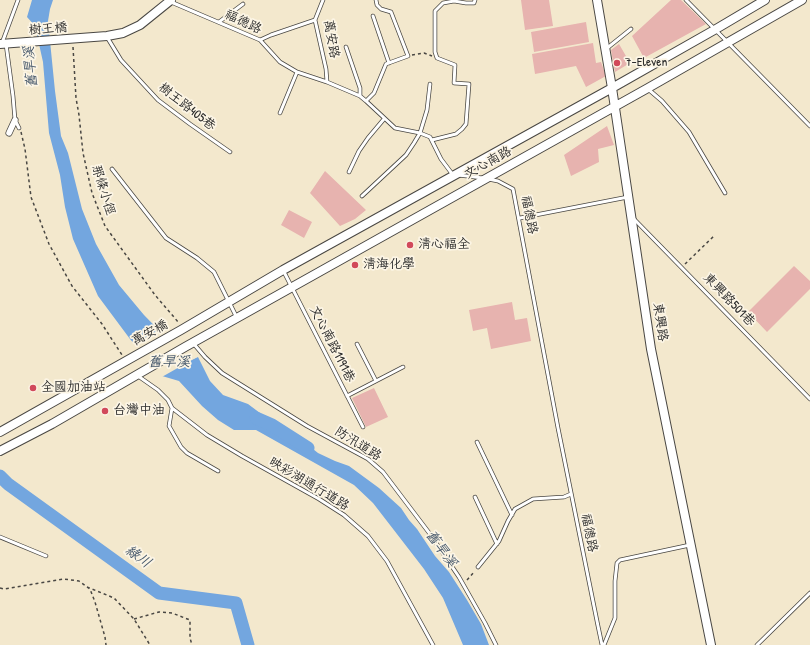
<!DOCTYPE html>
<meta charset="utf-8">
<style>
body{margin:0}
canvas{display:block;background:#f3e8cd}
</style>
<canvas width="810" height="645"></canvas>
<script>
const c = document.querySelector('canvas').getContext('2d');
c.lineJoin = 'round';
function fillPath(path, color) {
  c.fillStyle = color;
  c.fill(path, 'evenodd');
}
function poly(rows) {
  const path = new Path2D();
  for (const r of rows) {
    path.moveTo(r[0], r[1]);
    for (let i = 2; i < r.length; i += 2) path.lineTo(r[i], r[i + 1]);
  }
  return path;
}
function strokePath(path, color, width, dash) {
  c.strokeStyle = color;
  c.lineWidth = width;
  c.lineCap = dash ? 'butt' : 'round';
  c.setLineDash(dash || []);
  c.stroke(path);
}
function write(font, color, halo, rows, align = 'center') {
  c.font = font + ' "Patrick Hand","LXGW WenKai TC",sans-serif';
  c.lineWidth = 3.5;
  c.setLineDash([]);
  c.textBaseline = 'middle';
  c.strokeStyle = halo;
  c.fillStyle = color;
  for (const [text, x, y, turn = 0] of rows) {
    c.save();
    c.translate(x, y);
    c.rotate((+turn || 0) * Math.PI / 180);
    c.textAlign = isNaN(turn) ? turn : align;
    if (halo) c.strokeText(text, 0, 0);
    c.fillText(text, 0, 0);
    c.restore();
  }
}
fillPath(poly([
 [32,0,53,0,50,9,48,21,55,91,61,136,68,153,82,209,96,244,119,285,144,315,189,361,198,357,210,381,223,395,248,404,260,413,282,434,308,445,318,453,335,461,349,466,379,488,401,508,409,520,417,529,435,556,449,572,467,600,481,624,489,645,463,645,443,598,424,569,373,503,354,485,256,430,234,430,218,420,202,406,179,381,162,376,130,339,98,296,73,239,65,207,60,175,49,133,43,62,35,26,27,17]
]), '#73a6df');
fillPath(poly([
 [161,329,190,359,198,355,199,356,160,378,132,345]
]), '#f3e8cd');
strokePath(poly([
 [256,418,272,425,308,448],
 [0,476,8,484,159,593,236,603,248,645]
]), '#73a6df', 13);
fillPath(poly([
 [521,0,549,0,553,26,525,30],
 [671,0,681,0,706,24,644,58,632,36],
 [586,22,589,42,534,52,531,32],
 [593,43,596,63,601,62,606,76,586,87,576,66,535,74,532,54],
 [619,44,630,63,615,72,611,50],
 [607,126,614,145,598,149,599,162,571,176,564,155],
 [325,171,366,210,355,219,340,226,310,193],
 [289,210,312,222,304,238,281,225],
 [794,266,810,281,810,289,767,332,748,312],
 [512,302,515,320,527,318,531,341,491,349,487,328,473,331,469,310],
 [374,388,388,417,366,427,352,398]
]), '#e7b3af');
const lane = poly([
 [323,0,315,20,326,69,327,82],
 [686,0,810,126],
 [171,2,260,40,280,62,297,72,327,82,360,96,366,101,395,128,420,133,430,137,441,159,453,175],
 [373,16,389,63],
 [219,22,243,4],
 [107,37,121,60,158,100,190,124,230,152],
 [260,40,271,35,315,20],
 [2,43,18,0],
 [6,44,13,96,15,120,19,128],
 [346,47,360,88,360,96],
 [606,49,631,29],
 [648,89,662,101,689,132,725,193],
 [366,101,374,93,386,64,408,56,391,12,381,9,377,5,376,0],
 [280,113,297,72],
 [432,140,456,134,462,129,466,124,469,84,454,83,455,65,437,58,435,52,435,11,443,3,454,1,466,3,474,3,475,0],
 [112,169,166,238,197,258,214,272,237,318],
 [349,172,359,151,368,138,384,119],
 [458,175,483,178],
 [488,179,498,181,513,189,558,428,598,626,602,645],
 [362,196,406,155,414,143,420,133,427,110,430,84],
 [520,218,628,197],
 [633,218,810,399],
 [283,270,363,427],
 [193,343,205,357,222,373,307,426,368,459,383,472,430,534,459,577,485,623,496,645],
 [357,344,376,381],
 [138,376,158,390,168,400,172,408,169,426,181,447,187,453,218,471],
 [347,396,403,367],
 [172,408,207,435,242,456,319,499,344,515,368,536,387,561,433,645],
 [477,442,512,515],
 [475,497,497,544],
 [0,537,46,556],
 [478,567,499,541,508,521,515,509,533,499,564,497,571,494],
 [604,645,615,618,615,581,617,563,620,560,690,545],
 [757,645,810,593]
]);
const street = poly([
 [9,133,15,120]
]);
const secondary = poly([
 [597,0,612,88,651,349,711,645],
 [0,44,107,36,123,33,140,25,171,0],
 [0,432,181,330,283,270,612,88,716,29,765,0],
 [0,451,52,424,185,347,648,88,802,0]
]);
strokePath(lane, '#494743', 4.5);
strokePath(street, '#494743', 7);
strokePath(secondary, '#494743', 10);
strokePath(poly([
 [73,47,76,98,79,115,83,153,92,193,105,226,155,295,179,323],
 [412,55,424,53,432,56],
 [21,132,25,149,31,197,49,244,72,286,102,324,122,355],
 [685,264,714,236],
 [467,580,475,571],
 [87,587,114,598,134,619,150,645],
 [0,588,4,589,64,579,79,581,90,589,95,602,105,637,106,645],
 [134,619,159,612,172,613,190,620,190,638,192,645]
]), '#494743', 1.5, [3, 3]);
strokePath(lane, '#fff', 3);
strokePath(street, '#fff', 5.5);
strokePath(secondary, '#fff', 8);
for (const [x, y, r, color] of [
 [617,63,4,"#d1495b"],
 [410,245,4,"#d1495b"],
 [355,265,4,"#d1495b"],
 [33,388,4,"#d1495b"],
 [105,411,4,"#d1495b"]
]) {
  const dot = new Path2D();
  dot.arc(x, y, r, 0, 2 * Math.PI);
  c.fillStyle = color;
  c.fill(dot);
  strokePath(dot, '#fcf5e5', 1.5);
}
write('13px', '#2b2b2b', '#fcf5e5', [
 ["福德路",243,22,25],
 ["樹王橋",48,29,-5],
 ["萬安路",331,39,80],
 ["樹王路405巷",187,107,38],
 ["文心南路",488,163,-29],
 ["那條小徑",103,190,73],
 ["福德路",529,215,79],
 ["東興路501巷",729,300,46],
 ["東興路",660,322,82],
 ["萬安橋",150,333,-29],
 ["文心南路1191巷",332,344,63],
 ["防汛道路",358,444,32],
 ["映彩湖通行道路",309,484,31],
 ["福德路",589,533,79]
]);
write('13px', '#2b2b2b', '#fcf5e5', [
 ["7-Eleven",625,63],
 ["清心福全",418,245],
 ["清海化學",363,265],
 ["全國加油站",41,388],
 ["台灣中油",113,411]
], 'left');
write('italic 14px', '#44566a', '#fcf5e5', [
 ["舊旱溪",31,67,-95],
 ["舊旱溪",169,362],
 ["舊旱溪",441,549,54],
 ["綠川",138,557,36]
]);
</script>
